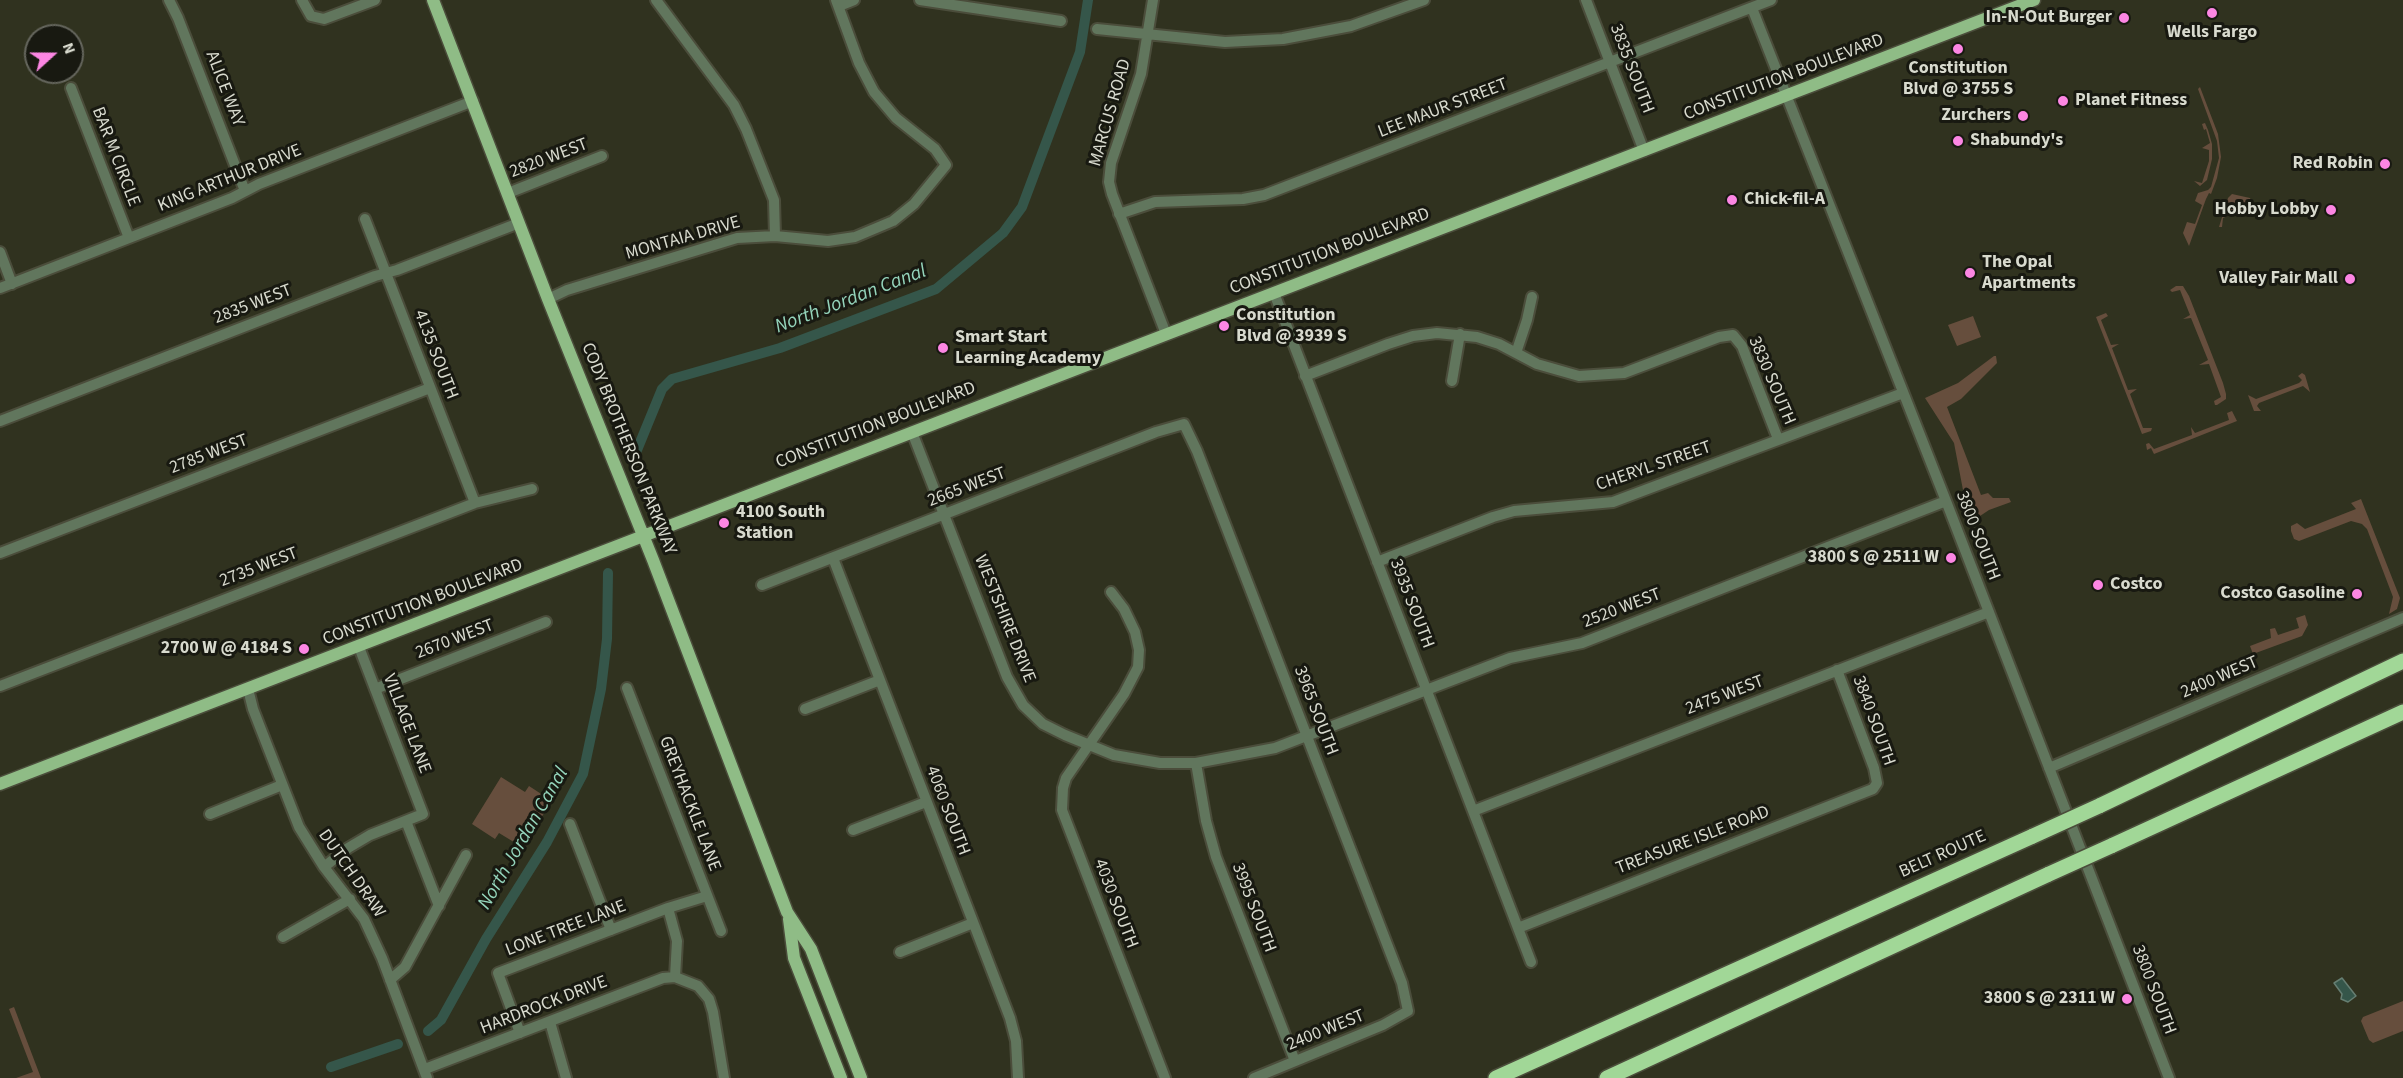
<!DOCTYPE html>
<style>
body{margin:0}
#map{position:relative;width:2403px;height:1078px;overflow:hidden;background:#30321f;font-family:"Source Sans 3",sans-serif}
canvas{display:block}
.north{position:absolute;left:24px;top:24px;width:60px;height:60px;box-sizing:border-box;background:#181911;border:2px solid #65665d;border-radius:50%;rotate:69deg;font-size:16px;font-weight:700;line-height:24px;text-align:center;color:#d8dace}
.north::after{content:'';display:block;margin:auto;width:21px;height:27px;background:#fc86e3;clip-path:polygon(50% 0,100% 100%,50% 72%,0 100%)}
</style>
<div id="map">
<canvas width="2403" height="1078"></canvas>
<div class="north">N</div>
</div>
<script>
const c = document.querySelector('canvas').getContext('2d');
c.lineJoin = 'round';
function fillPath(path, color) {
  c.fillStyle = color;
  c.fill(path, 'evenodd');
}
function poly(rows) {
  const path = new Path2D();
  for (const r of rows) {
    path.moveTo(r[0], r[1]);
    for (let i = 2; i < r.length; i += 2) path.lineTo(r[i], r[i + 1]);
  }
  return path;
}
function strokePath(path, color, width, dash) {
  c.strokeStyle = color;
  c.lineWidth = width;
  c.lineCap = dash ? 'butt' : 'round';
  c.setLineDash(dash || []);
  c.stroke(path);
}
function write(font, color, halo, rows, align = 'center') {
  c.font = font + ' "Source Sans 3",sans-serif';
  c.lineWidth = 6;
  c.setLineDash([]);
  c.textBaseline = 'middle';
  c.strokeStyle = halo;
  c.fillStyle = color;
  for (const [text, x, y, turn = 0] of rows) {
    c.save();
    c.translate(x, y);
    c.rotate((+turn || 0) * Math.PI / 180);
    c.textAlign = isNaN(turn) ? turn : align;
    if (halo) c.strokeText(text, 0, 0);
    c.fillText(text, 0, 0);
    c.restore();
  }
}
fillPath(poly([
 [2200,87,2218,134,2221,157,2217,178,2211,194,2209,193,2206,199,2189,246,2183,233,2187,222,2195,224,2202,205,2195,201,2198,193,2208,190,2211,187,2219,158,2217,141,2198,89],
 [2205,123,2208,130,2212,144,2212,159,2207,180,2200,186,2194,181,2202,183,2209,161,2209,150,2202,148,2210,143,2206,129,2204,130,2202,124],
 [2232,194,2250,198,2256,212,2253,214,2253,208,2248,207,2223,218,2222,227,2219,227,2228,198],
 [2176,286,2183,286,2189,296,2223,383,2226,394,2226,399,2217,405,2215,405,2214,401,2221,397,2209,364,2199,365,2208,360,2191,318,2183,319,2190,315,2180,290,2172,292,2170,290],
 [2106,313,2108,316,2101,320,2111,345,2119,344,2112,348,2128,390,2137,389,2130,394,2143,428,2152,428,2151,431,2142,434,2096,317],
 [1973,316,1981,337,1957,346,1948,325],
 [1994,356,1996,356,1997,363,1961,399,1947,407,1981,495,1988,493,1993,498,2009,498,2011,502,1989,510,1980,516,1963,490,1954,443,1925,398,1958,383],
 [2302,373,2305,375,2310,392,2303,386,2259,403,2257,406,2261,411,2254,411,2248,395,2256,399,2299,383,2302,380,2298,376],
 [2232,411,2237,421,2154,454,2151,448,2147,450,2146,444,2149,443,2154,449,2192,435,2191,427,2195,433,2229,420,2227,413],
 [2361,499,2400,598,2397,609,2389,614,2393,597,2367,529,2362,524,2351,521,2299,541,2294,539,2291,531,2291,526,2297,523,2305,529,2356,509,2351,503],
 [2305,615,2308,625,2302,636,2253,654,2250,646,2271,638,2270,629,2275,628,2278,635,2299,628,2296,618],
 [501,777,525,792,529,786,552,801,522,847,499,833,495,839,472,824],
 [2403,1001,2403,1031,2373,1043,2369,1040,2361,1021,2363,1017],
 [14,1007,41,1078,16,1078,33,1072,9,1009]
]), '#664e3d');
const water = poly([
 [2342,978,2356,996,2348,1002,2341,999,2342,994,2334,983,2342,978]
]);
fillPath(water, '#35564a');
strokePath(water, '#667e72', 1.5);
strokePath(poly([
 [637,450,662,389,672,379,780,348,936,289,1003,233,1022,207,1080,52,1088,0],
 [428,1031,441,1020,486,939,547,842,583,774,601,689,607,639,608,573],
 [331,1067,398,1044]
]), '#35564a', 10);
const minor = poly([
 [169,0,178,18,245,191],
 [302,0,311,16,324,19,375,0],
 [656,0,734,105,746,129,774,200,775,236],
 [920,0,1061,21],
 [1153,0,1141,74,1111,163,1109,182,1112,194,1166,334],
 [1586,0,1644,151],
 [839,6,854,0],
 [1752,8,1946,501,2169,1078],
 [1097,29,1225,42,1283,39,1351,26,1424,0],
 [71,88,129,238],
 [508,193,602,156],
 [1119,214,1155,202,1243,199,1264,195,1771,0],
 [365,219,475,503],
 [0,252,12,284],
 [0,288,232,198,259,184,473,101],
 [1274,293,1531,962],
 [548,299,567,290,737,238,775,236,828,241,855,237,893,221,914,204,946,165,935,149,896,118,874,92,859,63,836,0],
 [1516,353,1527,320,1532,297],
 [1305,376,1388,344,1413,336,1437,333,1477,337,1499,344,1537,364,1579,376,1624,373,1719,337,1733,335,1742,346,1778,439],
 [1452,381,1460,334],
 [0,421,375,276,397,270,519,223],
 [912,432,1007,677,1023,705,1043,724,1065,735,1114,755,1160,763,1196,763,1275,748,1510,658,1582,643,1946,501],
 [0,553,430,388],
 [833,558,1010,1018,1016,1041,1018,1078],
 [1377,562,1493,517,1514,511,1613,502,1903,393],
 [762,585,1156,432,1184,424,1197,451,1402,983,1408,1011,1383,1025,1254,1078],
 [1111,592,1124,609,1135,632,1139,650,1138,667,1124,694,1066,778,1063,788,1062,810,1165,1078],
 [0,686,475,503,532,489],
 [627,688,721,931],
 [248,689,253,709,299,827,324,867,364,919,382,958,427,1078],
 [375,689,546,622],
 [805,709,880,680],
 [1196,763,1206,821,1216,857,1295,1061],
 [2049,768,2403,618],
 [1473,811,1989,612],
 [210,814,282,785],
 [406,821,439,906],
 [570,824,611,930],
 [853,830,926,802],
 [324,867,348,848,370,835,423,814,359,647],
 [668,908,677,941,675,977],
 [1518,928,1873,789,1877,783,1874,768,1837,670],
 [283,937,350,899],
 [900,952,973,923],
 [390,980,405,967,466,855],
 [550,1022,566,1078],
 [520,1033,498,973,668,908,707,896],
 [425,1069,663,978,675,977,698,986,709,999,713,1012,724,1078]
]);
const major = poly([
 [433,0,548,299,653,560,787,912,811,949,861,1078],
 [0,784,2034,0],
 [789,919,794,958,841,1078]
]);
const highway = poly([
 [2099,806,2403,661],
 [2111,846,2403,712],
 [1496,1078,2033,836],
 [1607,1078,2049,874]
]);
strokePath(minor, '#4b4d3b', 14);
strokePath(major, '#4b4d3b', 15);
strokePath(highway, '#4b4d3b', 18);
strokePath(minor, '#61765d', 10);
strokePath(major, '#8fbc86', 12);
strokePath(highway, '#a1d797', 15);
const highwayBridge = poly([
 [2033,836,2099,806],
 [2049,874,2111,846]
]);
strokePath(highwayBridge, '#4b4d3b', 18, []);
strokePath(highwayBridge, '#a1d797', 15);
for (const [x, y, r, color] of [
 [2212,13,6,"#fc86e3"],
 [2124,18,6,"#fc86e3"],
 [1958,49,6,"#fc86e3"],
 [2063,101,6,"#fc86e3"],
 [2023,116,6,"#fc86e3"],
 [1958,141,6,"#fc86e3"],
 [2385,164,6,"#fc86e3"],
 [1732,200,6,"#fc86e3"],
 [2331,210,6,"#fc86e3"],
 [1970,273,6,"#fc86e3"],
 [2350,279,6,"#fc86e3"],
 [1224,326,6,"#fc86e3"],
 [943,348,6,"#fc86e3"],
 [724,523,6,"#fc86e3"],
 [1951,558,6,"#fc86e3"],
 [2098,585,6,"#fc86e3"],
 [2357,594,6,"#fc86e3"],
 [304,649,6,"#fc86e3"],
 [2127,999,6,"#fc86e3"]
]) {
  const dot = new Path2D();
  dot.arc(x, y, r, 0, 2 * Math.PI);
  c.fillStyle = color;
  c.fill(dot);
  strokePath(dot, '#181911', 2);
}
write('bold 18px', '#d8dace', '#181911', [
 ["In-N-Out Burger",2112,18],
 ["Wells Fargo",2212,33,"center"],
 ["Constitution",1958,69,"center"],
 ["Blvd @ 3755 S",1958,90,"center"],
 ["Planet Fitness",2075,101,"left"],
 ["Zurchers",2011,116],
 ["Shabundy's",1970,141,"left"],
 ["Red Robin",2373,164],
 ["Chick-fil-A",1744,200,"left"],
 ["Hobby Lobby",2319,210],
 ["The Opal",1982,263,"left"],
 ["Apartments",1982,284,"left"],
 ["Valley Fair Mall",2338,279],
 ["Constitution",1236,316,"left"],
 ["Blvd @ 3939 S",1236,337,"left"],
 ["Smart Start",955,338,"left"],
 ["Learning Academy",955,359,"left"],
 ["4100 South",736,513,"left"],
 ["Station",736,534,"left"],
 ["3800 S @ 2511 W",1939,558],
 ["Costco",2110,585,"left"],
 ["Costco Gasoline",2345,594],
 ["2700 W @ 4184 S",292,649],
 ["3800 S @ 2311 W",2115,999]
], 'right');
write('18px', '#d8dace', '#181911', [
 ["3835 SOUTH",1631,69,69],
 ["CONSTITUTION BOULEVARD",1784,78,-21],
 ["ALICE WAY",224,89,69],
 ["LEE MAUR STREET",1443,109,-21],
 ["MARCUS ROAD",1111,113,-74],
 ["BAR M CIRCLE",115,157,69],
 ["2820 WEST",549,159,-21],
 ["KING ARTHUR DRIVE",230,179,-22],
 ["MONTAIA DRIVE",683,239,-16],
 ["CONSTITUTION BOULEVARD",1330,252,-21],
 ["2835 WEST",253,305,-21],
 ["4135 SOUTH",435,355,69],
 ["3830 SOUTH",1771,381,67],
 ["CONSTITUTION BOULEVARD",876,426,-21],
 ["CODY BROTHERSON PARKWAY",628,449,68],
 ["2785 WEST",209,455,-21],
 ["CHERYL STREET",1654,467,-19],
 ["2665 WEST",967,488,-21],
 ["3800 SOUTH",1977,536,69],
 ["2735 WEST",259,568,-21],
 ["CONSTITUTION BOULEVARD",423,603,-21],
 ["3935 SOUTH",1411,604,69],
 ["2520 WEST",1622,609,-21],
 ["WESTSHIRE DRIVE",1004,619,68],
 ["2670 WEST",455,640,-21],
 ["2400 WEST",2220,678,-23],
 ["2475 WEST",1725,696,-21],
 ["3965 SOUTH",1315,711,69],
 ["3840 SOUTH",1873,721,70],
 ["VILLAGE LANE",406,724,69],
 ["GREYHACKLE LANE",689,804,69],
 ["4060 SOUTH",947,811,69],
 ["TREASURE ISLE ROAD",1693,841,-21],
 ["BELT ROUTE",1943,855,-24],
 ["DUTCH DRAW",351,874,55],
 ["4030 SOUTH",1115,904,69],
 ["3995 SOUTH",1253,908,69],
 ["LONE TREE LANE",566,929,-21],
 ["3800 SOUTH",2153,990,69],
 ["HARDROCK DRIVE",544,1006,-21],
 ["2400 WEST",1326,1031,-22]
]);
write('italic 20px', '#94d4bb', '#181911', [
 ["North Jordan Canal",851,300,-21],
 ["North Jordan Canal",524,839,-60]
]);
</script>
